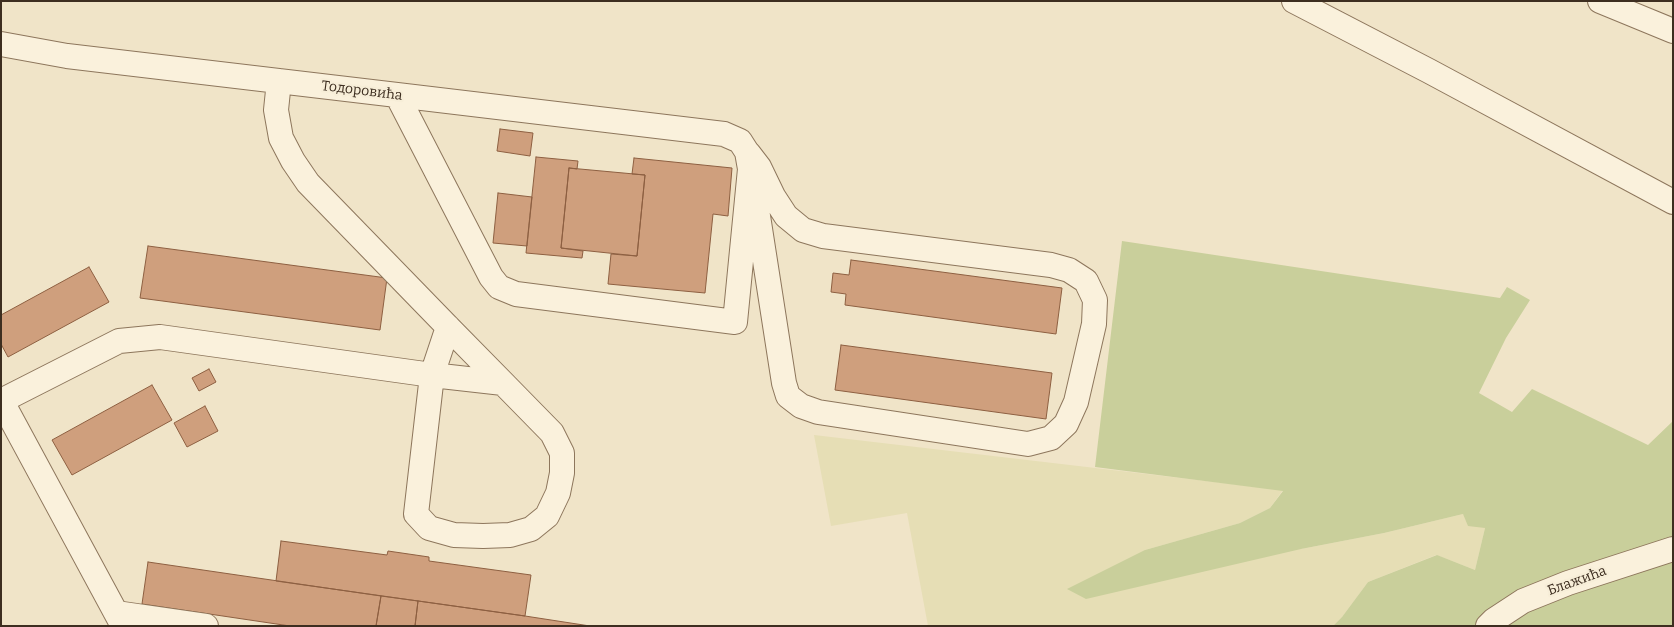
<!DOCTYPE html>
<meta charset="utf-8">
<style>
body{margin:0}
#map{position:relative;width:1674px;height:627px;overflow:hidden;background:#f0e4c8;font-family:Bitter,serif}
canvas{display:block}
.frame{position:absolute;inset:0;border:2px solid #3d2e20;pointer-events:none}
</style>
<div id="map">
<canvas width="1674" height="627"></canvas>
<div class="frame"></div>
</div>
<script>
const c = document.querySelector('canvas').getContext('2d');
c.lineJoin = 'round';
function fillPath(path, color) {
  c.fillStyle = color;
  c.fill(path, 'evenodd');
}
function poly(rows) {
  const path = new Path2D();
  for (const r of rows) {
    path.moveTo(r[0], r[1]);
    for (let i = 2; i < r.length; i += 2) path.lineTo(r[i], r[i + 1]);
  }
  return path;
}
function strokePath(path, color, width, dash) {
  c.strokeStyle = color;
  c.lineWidth = width;
  c.lineCap = dash ? 'butt' : 'round';
  c.setLineDash(dash || []);
  c.stroke(path);
}
function write(font, color, halo, rows, align = 'center') {
  c.font = font + ' Bitter,serif';
  c.lineWidth = 4.5;
  c.setLineDash([]);
  c.textBaseline = 'middle';
  c.strokeStyle = halo;
  c.fillStyle = color;
  for (const [text, x, y, turn = 0] of rows) {
    c.save();
    c.translate(x, y);
    c.rotate((+turn || 0) * Math.PI / 180);
    c.textAlign = isNaN(turn) ? turn : align;
    if (halo) c.strokeText(text, 0, 0);
    c.fillText(text, 0, 0);
    c.restore();
  }
}
fillPath(poly([
 [814,435,1283,490,1270,508,1240,523,1145,550,1301,549,1384,533,1463,514,1485,528,1475,570,1436,555,1368,582,1342,617,1333,626,928,626,907,513,831,526]
]), '#e6deb5');
fillPath(poly([
 [1122,241,1500,298,1507,287,1530,300,1506,338,1479,393,1512,412,1532,389,1648,445,1673,421,1673,626,1333,626,1342,617,1368,582,1437,555,1475,570,1485,528,1468,526,1463,514,1384,533,1301,549,1086,599,1067,589,1145,550,1240,523,1270,508,1283,491,1095,467]
]), '#c9cf9b');
const building = poly([
 [500,129,533,133,530,156,497,151,500,129],
 [536,157,578,161,577,169,569,168,561,248,583,251,582,258,526,253,536,157],
 [634,158,732,168,728,216,713,214,705,293,608,284,611,254,637,256,645,175,632,174,634,158],
 [569,168,645,175,637,256,561,248,569,168],
 [498,193,532,197,527,246,493,243,498,193],
 [148,246,387,278,380,330,140,298,148,246],
 [851,260,1062,288,1056,334,845,305,846,294,831,292,833,273,849,275,851,260],
 [89,267,109,302,8,357,1,344,1,315,89,267],
 [841,345,1052,373,1046,419,835,390,841,345],
 [209,369,216,382,199,391,192,378,209,369],
 [152,385,172,420,72,475,52,440,152,385],
 [205,406,218,431,187,447,174,423,205,406],
 [281,541,387,555,388,551,429,557,429,561,531,575,525,616,276,581,281,541],
 [148,562,381,596,376,626,290,626,142,604,148,562],
 [381,596,418,601,415,626,376,626,381,596],
 [418,601,525,616,590,626,415,626,418,601]
]);
fillPath(building, '#cf9f7d');
strokePath(building, '#8d5f41', 1);
const minor = poly([
 [1294,1,1429,71,1673,202],
 [1600,1,1673,31],
 [1,44,67,56,397,95,724,134,740,141,747,152,750,169,735,322,516,294,499,287,491,277,397,95],
 [279,81,276,110,281,138,293,161,308,183,448,327,503,383,552,433,562,453,562,473,558,493,547,516,531,529,510,535,483,536,454,535,429,528,416,514,432,375,503,383],
 [749,154,759,167,773,196,786,216,803,230,823,236,1051,265,1069,270,1086,281,1095,300,1094,324,1076,402,1066,424,1051,438,1028,444,818,412,801,406,788,396,784,383,756,203],
 [1,400,123,626],
 [1,401,119,341,160,337,432,375,448,327],
 [116,613,206,626],
 [1488,626,1494,620,1523,601,1568,583,1673,549]
]);
strokePath(minor, '#8d765c', 26);
strokePath(minor, '#faf1dc', 24);
write('14px', '#3d2e20', '#f7eed8', [
 ["Тодоровића",362,91,7],
 ["Блажића",1577,581,-20]
]);
</script>
